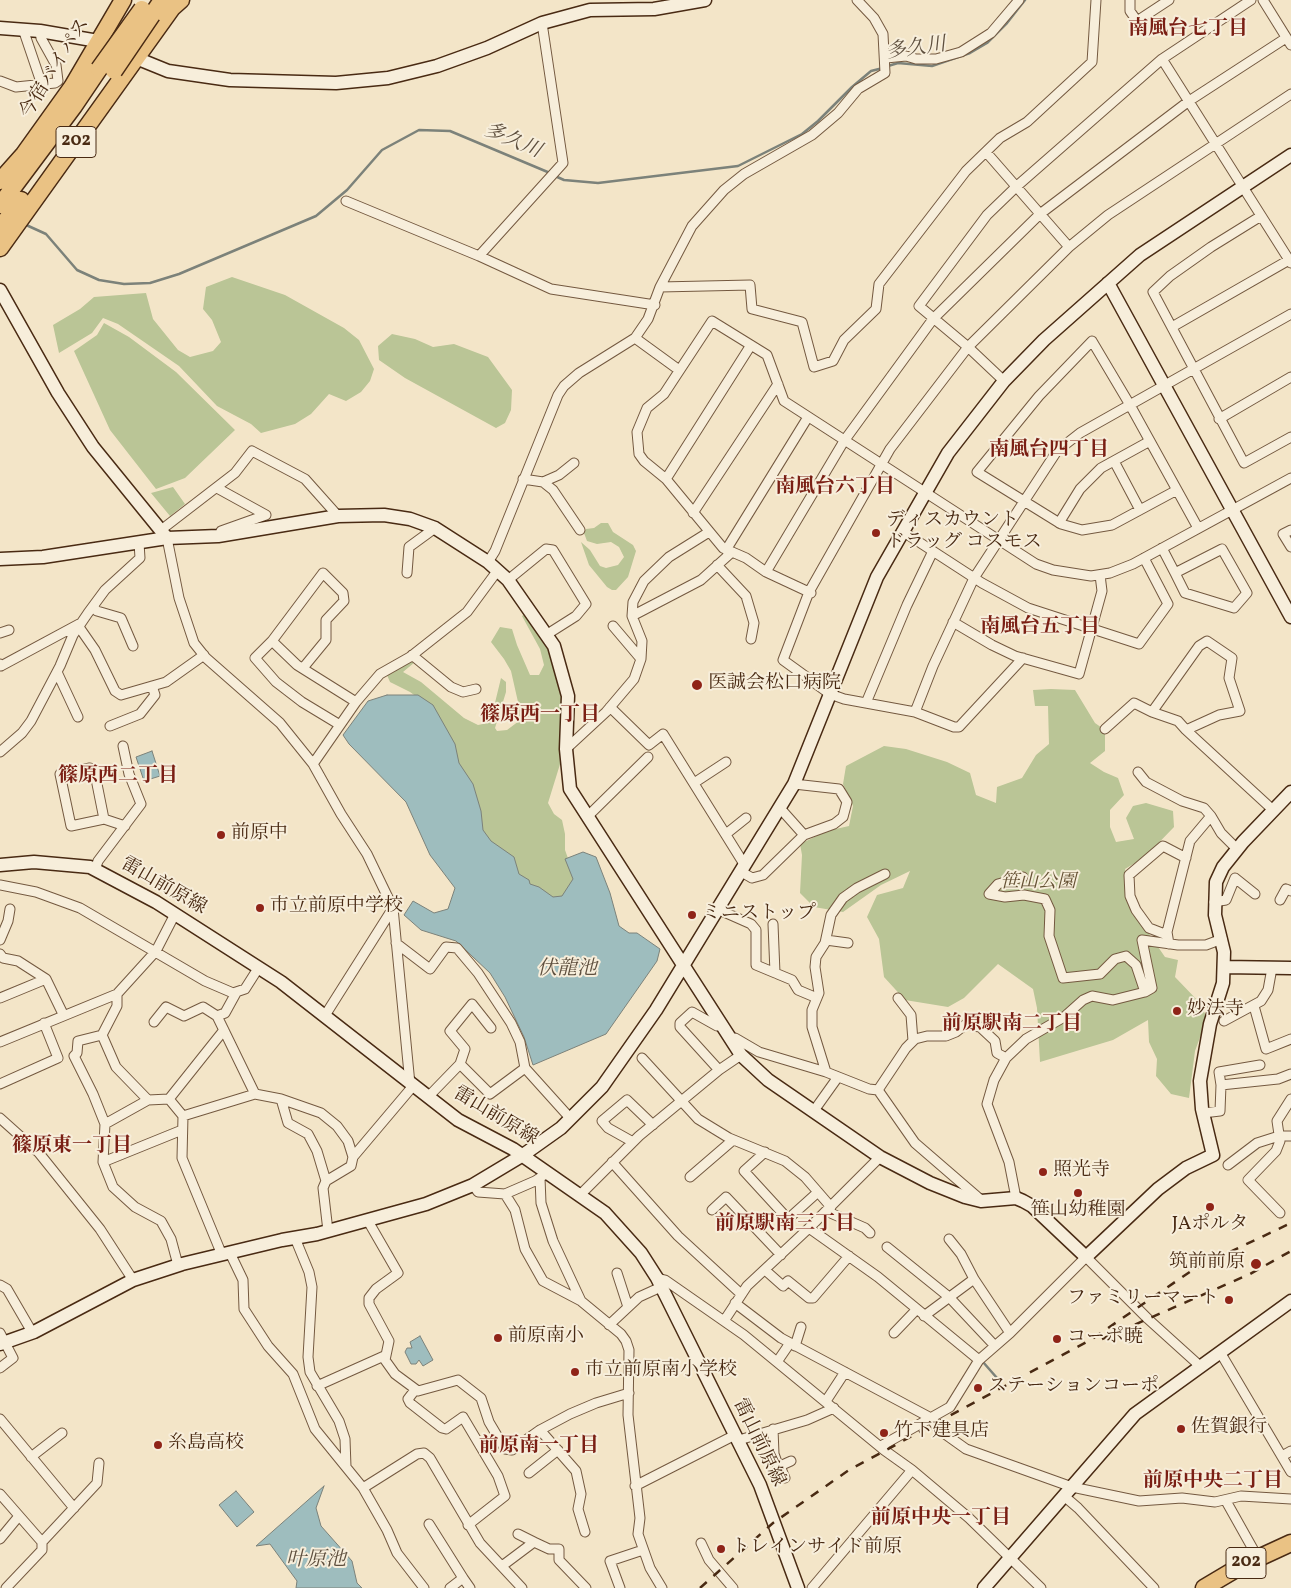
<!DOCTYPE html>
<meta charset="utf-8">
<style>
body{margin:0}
canvas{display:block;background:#f3e5c8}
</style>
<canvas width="1291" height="1588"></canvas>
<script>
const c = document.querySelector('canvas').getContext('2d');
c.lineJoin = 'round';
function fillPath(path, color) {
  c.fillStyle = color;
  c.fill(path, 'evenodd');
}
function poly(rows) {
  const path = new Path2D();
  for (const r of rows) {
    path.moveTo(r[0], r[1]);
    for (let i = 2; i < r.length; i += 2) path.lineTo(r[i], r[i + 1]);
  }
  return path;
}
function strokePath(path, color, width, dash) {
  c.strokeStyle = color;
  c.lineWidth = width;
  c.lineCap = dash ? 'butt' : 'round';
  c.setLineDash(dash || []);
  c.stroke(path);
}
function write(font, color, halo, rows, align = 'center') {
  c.font = font + ' Vollkorn,"Noto Serif JP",serif';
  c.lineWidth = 4;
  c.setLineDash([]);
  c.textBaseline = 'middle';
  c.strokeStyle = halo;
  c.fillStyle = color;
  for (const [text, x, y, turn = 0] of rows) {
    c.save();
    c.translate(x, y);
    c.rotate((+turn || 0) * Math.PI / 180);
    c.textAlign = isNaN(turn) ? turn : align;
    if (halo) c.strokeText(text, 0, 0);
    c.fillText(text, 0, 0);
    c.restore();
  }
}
fillPath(poly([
 [232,277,285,295,344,328,359,340,374,369,370,381,361,392,346,401,329,394,311,414,295,424,261,433,251,424,217,406,179,366,118,324,103,318,92,333,59,353,53,325,80,309,94,297,146,293,153,319,178,350,190,357,213,351,221,342,212,320,203,309,206,287],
 [104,323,129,337,176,372,235,430,185,478,156,489,110,430,74,351,97,335],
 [392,334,415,339,433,347,454,344,488,357,512,390,511,410,505,423,496,428,405,378,379,360,378,346],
 [173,487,185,504,170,516,151,493],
 [601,523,608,523,613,532,633,545,636,551,628,577,616,590,612,590,607,587,589,565,581,542,590,550,600,566,606,568,618,565,624,557,619,547,611,542,597,544,587,541,584,533,586,529,594,528],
 [526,613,540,633,550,653,562,697,561,761,548,803,554,814,562,820,565,834,565,850,575,878,564,898,553,900,525,884,480,833,427,704,410,692,390,682,387,675,412,660,415,662,403,672,421,682,464,718,478,725,488,723,493,711,501,678,506,682,506,692,495,728,497,731,507,730,519,721,518,702,511,671,504,659,491,642,500,627,512,629,517,645,530,675,539,675,544,665,540,649,522,616],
 [1051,689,1075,690,1095,723,1105,730,1105,751,1090,763,1104,772,1118,778,1124,795,1110,810,1110,827,1116,842,1134,839,1126,818,1133,806,1146,803,1173,811,1174,827,1145,857,1125,869,1128,890,1127,902,1165,957,1178,960,1175,977,1200,1003,1207,1018,1195,1051,1189,1098,1171,1094,1156,1076,1157,1059,1149,1042,1148,1020,1113,1040,1040,1062,1037,1008,1033,989,998,964,964,998,948,1007,905,1000,884,977,879,939,867,917,877,895,903,888,910,871,881,885,843,912,814,907,800,893,802,855,800,844,827,831,849,826,853,806,843,784,846,766,884,746,906,749,947,762,970,773,976,795,996,803,997,787,1022,778,1036,755,1049,744,1048,706,1035,706,1033,690]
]), '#bac596');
const water = poly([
 [387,695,418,695,433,705,455,744,459,763,473,784,481,811,483,830,491,841,514,857,519,874,529,880,530,884,539,887,553,897,562,896,573,879,565,859,583,852,596,857,610,893,619,926,629,933,637,933,660,949,657,961,606,1034,533,1065,524,1037,505,997,490,973,456,941,421,930,404,915,413,901,434,913,448,909,455,888,430,855,406,802,349,744,343,735,368,701,387,695],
 [152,751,160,776,144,781,136,757,152,751],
 [420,1336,433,1360,423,1366,419,1360,416,1364,411,1364,405,1352,407,1348,412,1348,410,1342,420,1336],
 [324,1486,316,1508,321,1526,352,1561,357,1583,362,1588,296,1588,297,1581,270,1544,256,1546,324,1486],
 [236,1491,254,1512,237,1527,219,1505,236,1491]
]);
fillPath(water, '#9ebdbe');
strokePath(water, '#7c827a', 1);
strokePath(poly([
 [888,66,898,63,932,66,970,53,987,43,1007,23,1025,0],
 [555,176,564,180,598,183,738,166,802,134,818,121,852,87,871,71,883,68],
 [24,224,46,234,77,270,99,280,124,284,150,283,179,274,316,216,347,190,382,150,419,130,450,131,550,173],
 [983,1362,997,1378]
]), '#7c827a', 2.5);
const street = poly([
 [1130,0,1130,11,1137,21,1169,0],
 [1263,0,1291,45],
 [23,29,42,85],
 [886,58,906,56,916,59,936,59,961,52,991,33,1019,0],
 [1162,59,1291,263],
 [0,81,16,87,55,83,58,81,56,65,41,38,40,31],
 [986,152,1069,247],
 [346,201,479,256,551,289,655,305],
 [1261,216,1211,247,1170,276,1153,292,1244,463,1291,437],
 [479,256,563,163,542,23],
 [660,287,692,226,724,190,744,174,812,135,838,113,858,89,885,73,883,34,874,18,857,0],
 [1172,327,1289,260],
 [635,338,679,370],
 [1004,381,968,347,919,306,987,215,1017,186,1162,59,1251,0],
 [1219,419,1291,377],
 [1114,461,1140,510],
 [523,479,543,482,553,490,580,530],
 [666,479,751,345],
 [543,482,559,475,574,463],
 [217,488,266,515,221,531],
 [1177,490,1112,525,1082,530,1061,524,977,472,1039,396,1092,341,1130,405,1198,528],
 [693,513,778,384],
 [1059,523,1080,489,1101,468,1150,441],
 [161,530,235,473,252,451,305,479,338,516],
 [1291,530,1283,534,1291,547],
 [902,531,982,583,1028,608,1139,644,1168,604,1144,558],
 [167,538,179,598,194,643,206,658,280,723,313,764,341,814,367,854,393,908,410,1084],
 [1162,548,1175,573,1185,593,1234,608,1247,593,1222,549,1175,573],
 [726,550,808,417],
 [488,562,495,551,558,395,564,386,579,373,635,338,648,319,660,287,750,285,752,309,802,322,814,367,833,361,844,340,876,309,879,284,966,171,1000,138,1027,122,1092,62,1096,0],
 [717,565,746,596,754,623,751,639],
 [766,572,844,441,933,319,1040,214,1189,101,1286,38],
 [407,573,409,547,435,528],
 [508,580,546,549,553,550,586,604,576,616,546,635],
 [811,593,766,572,746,558,723,548,666,479,644,461,639,454,637,432,647,408,664,394,712,321,767,355,784,401,1036,564,1053,570,1091,576,1110,573,1133,564,1291,478],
 [93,607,97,611,121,618,133,646],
 [632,616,701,580,732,552],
 [953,622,992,645,1015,656,1079,674,1102,591,1100,575],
 [613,626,641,659],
 [79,627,95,650,115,691,121,695,166,682,204,655],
 [0,633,9,630],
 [272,641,297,665,356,702],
 [412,655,451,687,463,692,476,689],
 [1023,658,959,727,954,727,915,712,844,699,830,694,783,660,809,592,890,449,968,347,1069,247,1108,215,1291,94],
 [0,664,1,666,79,624],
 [303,668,326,640,326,620,344,601,343,593,323,573,272,641,255,658,276,682,302,702,340,725],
 [57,672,78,717],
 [866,703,907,605,933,551],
 [610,707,649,745,663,734,744,864],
 [915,712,933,666,974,578,1057,451,1080,433,1291,314],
 [110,726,140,714,155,695,152,686],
 [1105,729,1134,703,1152,712],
 [1186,730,1178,721,1152,712,1199,646,1207,641,1232,658,1229,678,1240,711,1219,715,1186,730,1273,810],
 [566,749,606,712,634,679,641,659,642,641,632,616,633,602,644,581,669,557,709,532],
 [0,752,22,733,31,721,60,666,73,635,88,613,105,590,140,558,139,543],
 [313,764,356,702,380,674,410,657,467,612,498,570],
 [1138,772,1146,782,1182,801,1204,808,1211,816,1190,841,1167,932,1169,944],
 [694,783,726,762],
 [779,807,804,835],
 [1211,816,1221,833,1237,849],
 [587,817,648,757],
 [104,819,94,769,90,768,60,774,71,826,104,819,125,826],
 [726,834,746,818],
 [95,870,98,861,141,804,129,774,123,746],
 [740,871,752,878,763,875,804,835,834,824,843,817,847,802,839,789,794,784],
 [1023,877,998,884,989,894,1005,897,1024,895,1045,899,1050,910,1049,936,1063,978,1100,974,1115,959,1126,956,1136,965,1145,992],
 [0,885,36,892,80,908,205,981,233,993,245,989,259,967],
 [1280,900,1286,889,1291,891],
 [1214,902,1226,900,1235,878,1255,894],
 [717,909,751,924,756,930,756,965,792,980,798,990,817,998],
 [773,924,775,973],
 [1167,935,1149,928,1136,910,1130,896,1129,875,1163,846,1186,858],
 [0,940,8,921,10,909],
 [826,940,848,943],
 [396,943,430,969,446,947,457,948,478,973,511,1023,520,1042,525,1068,570,1118],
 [0,954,3,958,18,961,46,979,63,1014],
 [117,994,117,1006,102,1035,116,1067,148,1100],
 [0,998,46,979],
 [898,998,911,1015,913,1041],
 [1254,1006,1266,1049,1291,1039],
 [217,1016,255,1094],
 [324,1017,393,908],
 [1224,1021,1261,1001,1268,990,1272,968],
 [154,1022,166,1007,184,1016,203,1007,217,1016,225,1013,236,993],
 [102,1035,78,1041,77,1053,74,1056,93,1094,105,1124],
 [731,1040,735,1038,759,1052,826,1072,869,1089,878,1090],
 [0,1042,117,994,156,951,175,914],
 [642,1058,698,1119,729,1138,785,1161,805,1177,831,1207],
 [460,1064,490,1094,525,1068],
 [719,1070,680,1027,680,1023,692,1012,717,1026,721,1023],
 [826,1072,812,1027,812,1010,819,993,815,967,816,957,825,943,831,915,843,898,857,888,885,874],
 [0,1084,58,1058,44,1023],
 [1221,1085,1219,1072,1260,1065],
 [878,1090,906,1048,915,1039,927,1036,946,1036,956,1032,970,1021,973,1026,980,1027,995,1041,997,1053,1006,1058],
 [878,1090,915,1143,981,1200],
 [428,1097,460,1064,465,1049,450,1031,472,1004,491,1028],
 [169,1099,224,1030],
 [281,1099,288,1123,308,1134,317,1151,326,1181],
 [813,1112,838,1077],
 [1203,1113,1220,1111,1221,1085,1278,1079,1291,1074],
 [183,1116,255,1094,281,1099,321,1113,337,1126,348,1141,353,1157,351,1166,326,1181,323,1188,328,1231],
 [0,1118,39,1153,100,1229,133,1280],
 [633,1142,608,1128,602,1121,627,1100,653,1125],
 [765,1152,744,1171,788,1219,818,1192],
 [353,1157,413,1086],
 [103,1162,182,1130],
 [612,1162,678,1236,741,1294],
 [1228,1165,1257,1143,1279,1136,1291,1136],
 [690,1177,733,1140],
 [540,1178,541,1203,553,1241,581,1301],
 [473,1185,478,1192,505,1194,535,1181,544,1175],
 [505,1194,515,1210,525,1249,543,1281,581,1301,621,1334,626,1341,629,1350,628,1415,640,1518,638,1534,650,1568,662,1588],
 [581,1194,639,1136,719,1070,741,1055],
 [1016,1198,1009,1162,987,1104,994,1080,1006,1058,1026,1039,1064,1017,1083,1000,1092,996,1113,1000,1145,992,1152,988,1142,940,1178,945,1206,945,1222,939],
 [712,1210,726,1197,781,1255],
 [826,1211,865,1228,870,1233],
 [1280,1213,1248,1180,1276,1151,1280,1141,1277,1121,1291,1099],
 [368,1221,398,1273,376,1289,369,1298,369,1304,389,1341,385,1360,395,1374,418,1391,458,1380,481,1398,489,1422,505,1449,512,1450,540,1430,570,1414,596,1403,629,1393],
 [809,1228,878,1277,979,1360],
 [295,1238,309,1272,312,1287,308,1357,310,1372,339,1421,345,1439,346,1467],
 [949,1239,961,1254,974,1279],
 [887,1247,949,1297,995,1346],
 [230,1253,243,1280,244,1309,268,1346,293,1374,315,1429,363,1488,387,1530,397,1553,424,1588],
 [178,1265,171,1239,161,1221,135,1207,113,1187,103,1162,105,1124,148,1100,169,1099,183,1116,182,1158,222,1255],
 [765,1270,783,1286,788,1281,809,1298,813,1298,849,1256],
 [617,1273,628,1307],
 [657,1278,665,1280,744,1335,884,1450,912,1470,969,1518,1041,1588],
 [0,1285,7,1289,32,1332],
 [735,1303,781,1338,931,1418,938,1429,966,1449,1072,1487,1139,1501,1182,1498,1215,1502,1241,1496,1291,1499],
 [924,1316,974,1279,1010,1333],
 [724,1321,747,1286,809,1228,880,1157],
 [609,1325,639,1297,661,1287],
 [0,1333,13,1358,0,1368],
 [894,1333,917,1309],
 [795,1346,801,1327],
 [1220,1352,1291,1472],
 [777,1362,790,1343],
 [317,1386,384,1356],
 [415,1390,408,1399,410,1403,442,1428,446,1429,463,1417,498,1476,505,1496,468,1525],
 [826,1401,845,1372],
 [0,1419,74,1508],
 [773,1429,774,1454,778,1465,780,1466,791,1461],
 [540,1430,576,1471,581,1494,578,1509,585,1532],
 [739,1440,807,1420,834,1408],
 [881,1446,950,1407,979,1360,1010,1333,1086,1257,1148,1319,1200,1366],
 [1282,1456,1291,1451],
 [31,1457,62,1433],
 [780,1466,785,1478],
 [529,1473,558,1450],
 [635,1486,735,1435],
 [363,1488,417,1454,424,1453,430,1458,480,1543,522,1588],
 [0,1494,42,1542,42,1550,6,1588],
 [1064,1496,1078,1508,1154,1588],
 [1226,1501,1258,1558],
 [429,1524,463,1578,450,1588],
 [0,1539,19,1516],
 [42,1542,97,1483,99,1463],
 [534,1542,549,1549,559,1549,559,1560,586,1588],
 [701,1543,709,1560,733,1588],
 [502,1566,534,1542,518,1534],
 [463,1578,470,1588],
 [620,1588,610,1561,643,1550],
 [812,1588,912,1470]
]);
const secondary = poly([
 [0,28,40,31,98,41],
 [136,58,168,71,230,80,336,83,388,78,437,66,487,48,542,23,590,10,654,9,705,0],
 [1108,283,1291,617],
 [0,290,58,393,93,447,167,538],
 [0,559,43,557,167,538,218,536,338,516,384,515,410,519,435,528,488,562,508,580,554,646,568,696,566,749,570,789,741,1055,768,1080,880,1157,930,1183,965,1197,981,1201,1016,1198,1023,1201,1032,1206,1086,1257,1158,1189,1186,1168,1213,1155,1202,1109,1200,1081,1210,1024,1223,983,1224,952,1215,915,1216,882,1223,867,1243,842,1291,792],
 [0,865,34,862,90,867,156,902,281,982,458,1120,513,1149,605,1213,641,1253,657,1278,760,1485,798,1588],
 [1224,967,1291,968],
 [0,1344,34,1332,133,1280,182,1264,282,1240,317,1234,426,1204,473,1185,523,1155,561,1128,602,1087,656,1010,794,784,877,577,948,453,1004,381,1044,340,1140,255,1291,155],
 [984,1588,1135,1414,1291,1301]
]);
const highway = poly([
 [152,15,162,0],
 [0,181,24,154,72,87,123,0],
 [0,205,74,106,99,69],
 [0,228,21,200],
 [0,248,172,8,181,0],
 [1204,1588,1241,1566,1291,1543]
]);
strokePath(street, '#745940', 11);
strokePath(secondary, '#492a13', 15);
strokePath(highway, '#492a13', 19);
strokePath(street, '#f7eedb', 9);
strokePath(secondary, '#f7eedb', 12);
strokePath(highway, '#eac284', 16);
strokePath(poly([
 [1102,1339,1250,1274,1291,1251],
 [700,1588,773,1523,849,1470,1092,1339,1194,1269,1291,1223]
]), '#492a13', 2.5, [9, 9]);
const highwayBridge = poly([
 [99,69,142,9],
 [114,71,152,15]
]);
strokePath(highwayBridge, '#492a13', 19, []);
strokePath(highwayBridge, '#eac284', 16);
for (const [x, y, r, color] of [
 [876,533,5,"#8f2418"],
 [697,685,6,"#8f2418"],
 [221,835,5,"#8f2418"],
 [260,908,5,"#8f2418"],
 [692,915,5,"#8f2418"],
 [1177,1011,5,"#8f2418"],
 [1043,1172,5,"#8f2418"],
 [1078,1193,5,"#8f2418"],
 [1210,1207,5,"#8f2418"],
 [1256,1264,6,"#8f2418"],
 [1229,1300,5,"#8f2418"],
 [498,1338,5,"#8f2418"],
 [1057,1339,5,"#8f2418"],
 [575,1372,5,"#8f2418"],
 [978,1388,5,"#8f2418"],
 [1181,1429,5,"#8f2418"],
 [884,1433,5,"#8f2418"],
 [158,1445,5,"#8f2418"],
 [721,1549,5,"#8f2418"]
]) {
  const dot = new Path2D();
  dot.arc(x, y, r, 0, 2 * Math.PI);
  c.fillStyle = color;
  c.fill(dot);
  strokePath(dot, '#f7eedb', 2);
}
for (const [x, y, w] of [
 [76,142,40],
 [1246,1563,40]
]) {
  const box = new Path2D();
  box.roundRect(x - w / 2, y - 15.5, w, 31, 4);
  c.fillStyle = '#f7eedb';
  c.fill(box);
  strokePath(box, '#492a13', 1);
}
write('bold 18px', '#492a13', null, [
 ["202",76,142],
 ["202",1246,1563]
]);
write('19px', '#492a13', '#f7eedb', [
 ["今宿バイパス",56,69,-58],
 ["雷山前原線",163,887,30],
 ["雷山前原線",495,1117,31],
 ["雷山前原線",758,1443,64]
]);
write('19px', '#492a13', '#f7eedb', [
 ["ディスカウント",886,522],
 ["ドラッグ コスモス",886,544],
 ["医誠会松口病院",708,685],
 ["前原中",231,835],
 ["市立前原中学校",270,908],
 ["ミニストップ",702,915],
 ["妙法寺",1187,1011],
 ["照光寺",1053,1172],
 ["笹山幼稚園",1078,1212,"center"],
 ["JAポルタ",1210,1226,"center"],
 ["筑前前原",1245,1264,"right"],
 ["ファミリーマート",1219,1300,"right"],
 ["前原南小",508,1338],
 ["コーポ暁",1067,1339],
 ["市立前原南小学校",585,1372],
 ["ステーションコーポ",988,1388],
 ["佐賀銀行",1191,1429],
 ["竹下建具店",894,1433],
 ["糸島高校",168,1445],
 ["トレインサイド前原",731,1549]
], 'left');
write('italic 19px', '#655134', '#f7eedb', [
 ["笹山公園",1038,884]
]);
write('bold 20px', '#7a1f14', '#f7eedb', [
 ["南風台七丁目",1188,30],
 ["南風台四丁目",1049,451],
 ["南風台六丁目",835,488],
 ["南風台五丁目",1040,628],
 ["篠原西一丁目",540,716],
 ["篠原西二丁目",118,777],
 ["前原駅南二丁目",1012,1025],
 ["篠原東一丁目",72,1147],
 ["前原駅南三丁目",785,1225],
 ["前原南一丁目",539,1447],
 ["前原中央二丁目",1213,1482],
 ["前原中央一丁目",941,1519]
]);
write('italic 20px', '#5e4f3e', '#f7eedb', [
 ["多久川",916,50,-8],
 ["多久川",512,142,23],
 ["伏龍池",567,970],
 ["叶原池",316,1561]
]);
</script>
